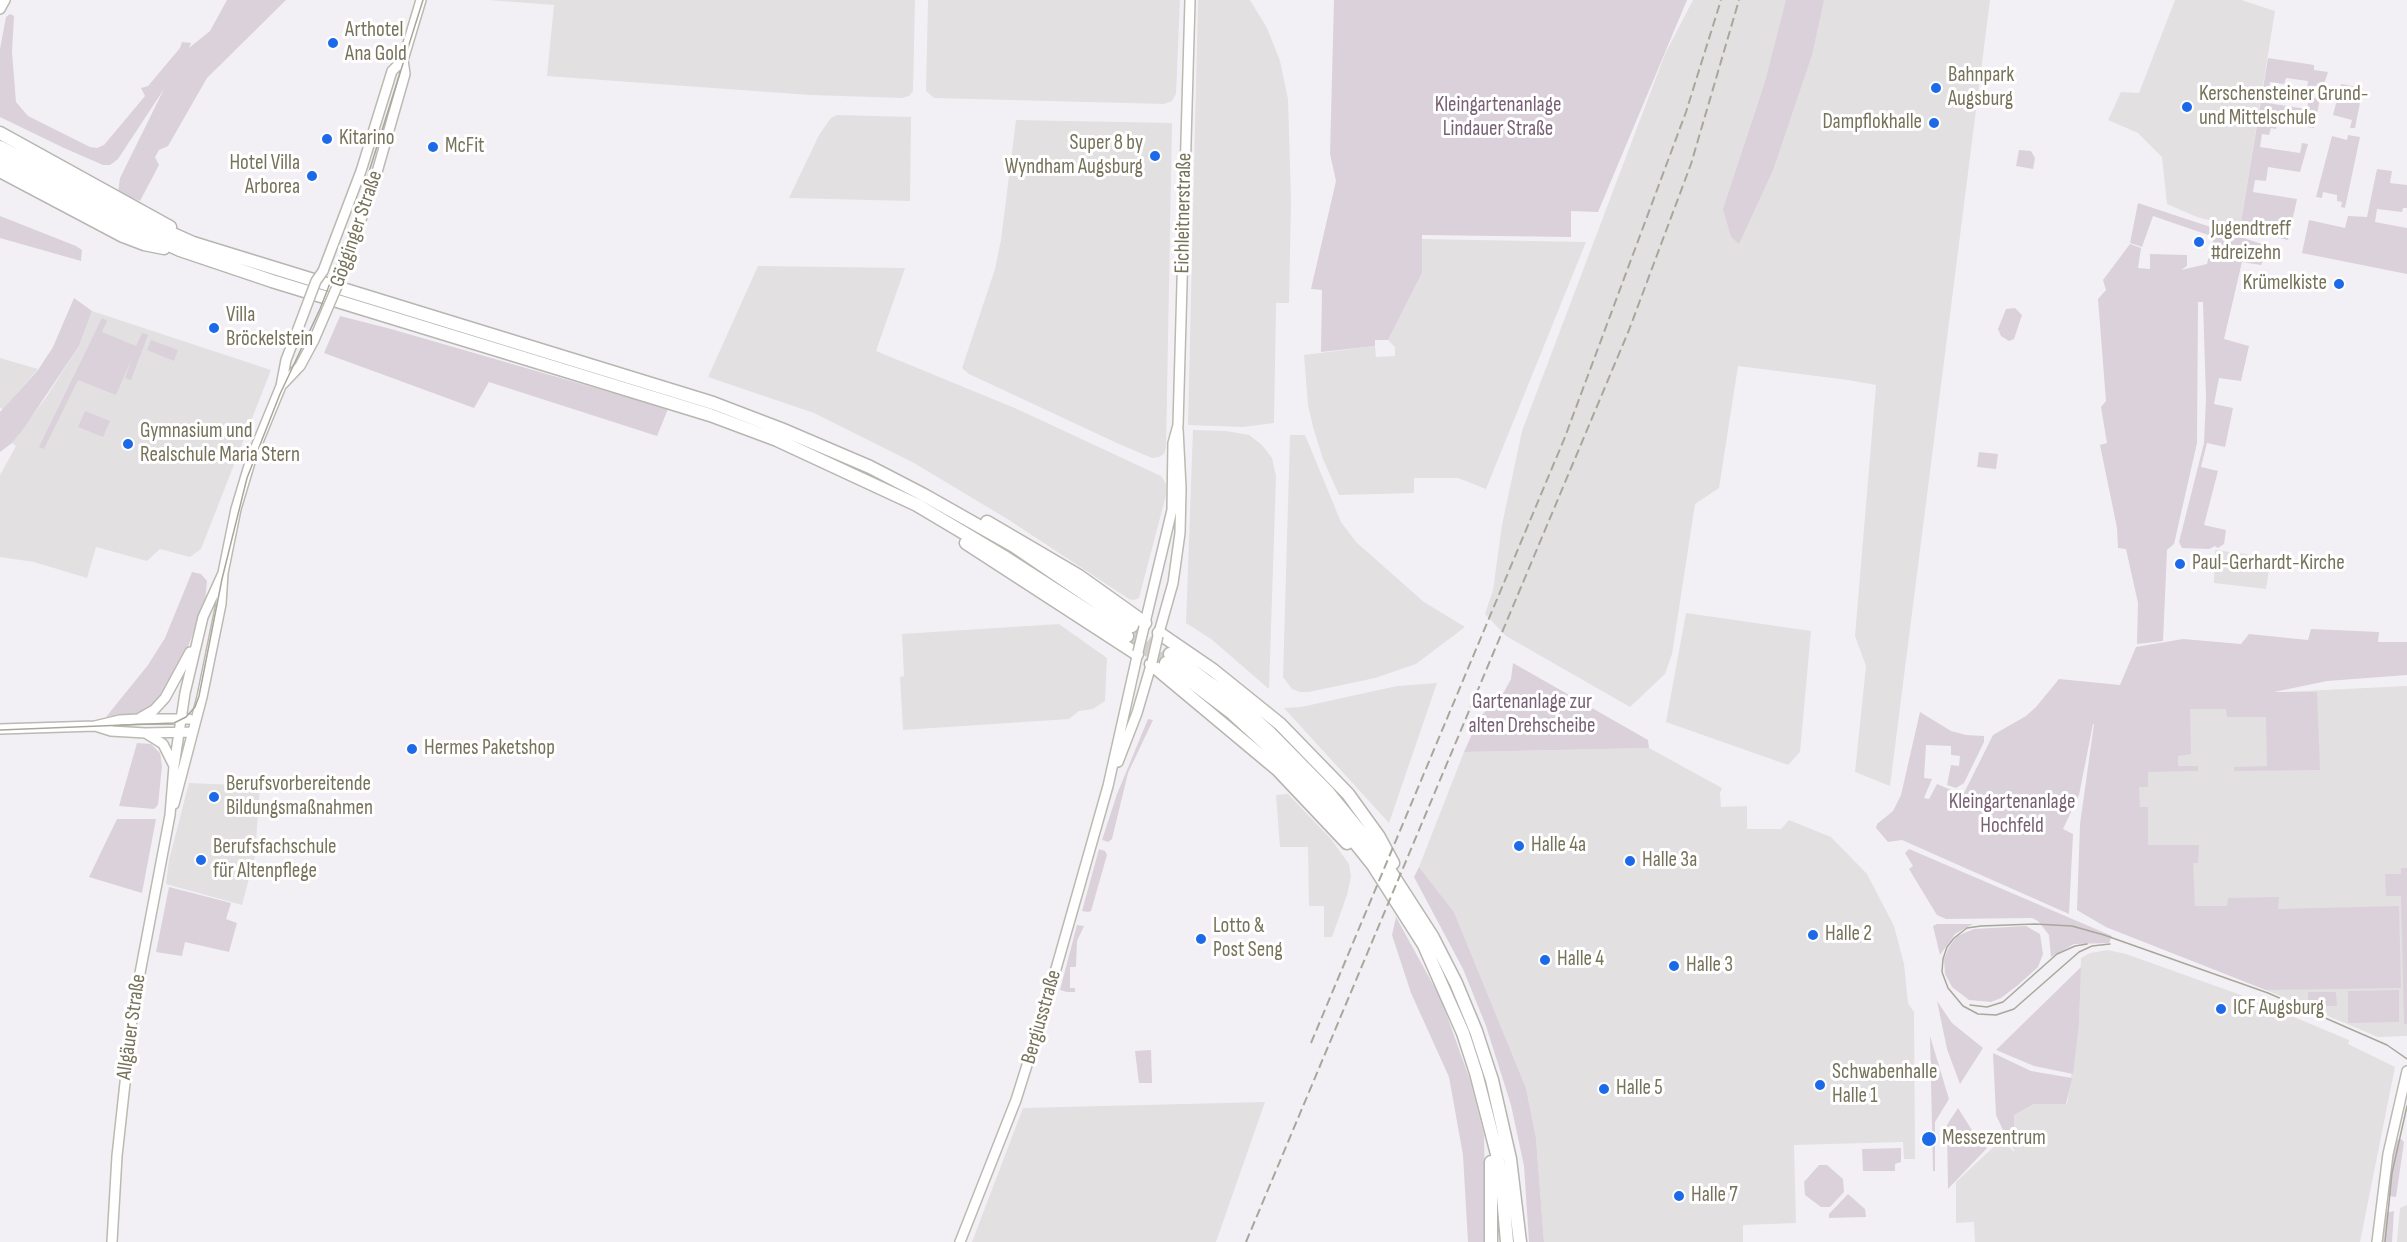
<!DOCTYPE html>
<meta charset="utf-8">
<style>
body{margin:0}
canvas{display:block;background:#f2f0f4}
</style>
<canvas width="2407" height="1242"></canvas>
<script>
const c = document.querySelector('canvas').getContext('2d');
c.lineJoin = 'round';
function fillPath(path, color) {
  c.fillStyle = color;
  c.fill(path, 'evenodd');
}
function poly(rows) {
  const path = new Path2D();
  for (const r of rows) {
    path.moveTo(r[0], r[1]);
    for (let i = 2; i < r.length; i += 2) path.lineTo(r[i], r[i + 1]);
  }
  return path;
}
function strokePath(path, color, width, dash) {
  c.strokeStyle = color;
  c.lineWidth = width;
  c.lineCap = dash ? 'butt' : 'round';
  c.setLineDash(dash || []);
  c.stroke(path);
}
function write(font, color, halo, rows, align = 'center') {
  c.font = font + ' "Sofia Sans Condensed",sans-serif';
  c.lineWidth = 6;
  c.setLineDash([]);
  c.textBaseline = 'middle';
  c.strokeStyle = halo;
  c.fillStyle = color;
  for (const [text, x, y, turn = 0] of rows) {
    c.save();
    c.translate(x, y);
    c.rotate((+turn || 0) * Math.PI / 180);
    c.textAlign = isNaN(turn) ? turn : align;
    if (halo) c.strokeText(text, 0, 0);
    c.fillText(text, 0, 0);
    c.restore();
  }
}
fillPath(poly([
 [488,0,915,0,913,91,909,96,902,98,810,95,547,76,554,5],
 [928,0,1180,0,1176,94,1172,101,1164,104,934,98,926,91],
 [1198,0,1250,0,1267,28,1280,61,1288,99,1291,200,1289,303,1276,303,1274,423,1243,427,1188,425],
 [1693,0,1990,0,1890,786,1855,772,1866,666,1855,636,1876,385,1848,380,1738,366,1719,488,1695,504,1672,654,1665,674,1630,707,1506,636,1485,614,1493,590,1502,525,1522,431,1665,54],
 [2175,0,2241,0,2275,11,2240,228,2197,217,2167,204,2162,157,2138,133,2108,120,2121,92,2139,93],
 [837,115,911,117,910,201,789,198,819,135,831,118],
 [1016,120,1172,123,1166,448,1164,454,1159,457,1152,458,1119,444,969,374,962,368,995,269,1001,240],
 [1422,239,1586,242,1486,489,1458,478,1414,478,1414,493,1339,495,1323,459,1313,427,1308,405,1304,355,1375,346,1376,357,1395,356,1395,347,1388,340,1422,273],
 [758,266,905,268,876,351,1017,409,1161,476,1166,484,1166,495,1139,598,1134,600,1129,599,1009,520,914,463,814,413,708,377],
 [92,311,271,370,201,549,190,557,160,549,147,561,96,547,87,578,34,562,0,557,0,475,16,446,12,443,47,396,79,346],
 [0,358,38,369,3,409,0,408],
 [1193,430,1226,431,1249,435,1262,445,1272,458,1276,476,1269,689,1211,639,1186,623],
 [1290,435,1305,435,1341,522,1356,542,1424,602,1465,627,1416,664,1375,678,1309,692,1300,692,1292,689,1283,677],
 [2215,550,2246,554,2256,558,2255,562,2270,564,2266,589,2214,583],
 [1686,613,1811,631,1800,752,1788,765,1666,722],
 [1059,624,1107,658,1105,701,1093,709,1079,711,1069,719,903,730,900,677,904,676,902,634],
 [1437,683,1389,823,1284,708,1301,707,1397,686],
 [2407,686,2407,1036,2378,1037,2266,990,2106,927,2077,910,2179,697],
 [1649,748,1722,788,1720,793,1721,807,1747,806,1747,829,1781,829,1789,820,1831,837,1867,874,1894,926,1904,964,1908,1003,1914,1012,1915,1159,1904,1159,1903,1142,1794,1145,1796,1223,1743,1225,1743,1242,1544,1242,1536,1138,1526,1088,1454,912,1419,867,1464,752],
 [189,783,260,786,255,856,242,905,166,884,169,860],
 [1288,794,1331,839,1349,864,1351,877,1347,895,1332,937,1324,937,1324,906,1309,906,1308,847,1280,847,1276,795],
 [2108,950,2126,954,2241,995,2349,1040,2348,1044,2395,1067,2360,1242,1975,1242,1974,1222,1956,1223,1956,1182,2002,1139,2014,1152,2014,1115,2034,1104,2067,1104,2079,1024,2081,958,2090,953],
 [1265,1102,1216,1242,972,1242,1023,1108],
 [2407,1205,2407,1242,2397,1242,2400,1208]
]), '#e3e0e2');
fillPath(poly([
 [227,0,286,0,207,78,168,146,159,150,155,157,159,165,140,201,118,192,120,178,164,89,118,159,110,165,103,165,64,148,0,117,0,49,6,17,10,14,14,16,12,52,16,102,28,116,90,147,97,148,104,145,145,96,141,88,148,86,180,48,182,42,191,43,189,48,210,31],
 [1334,0,1687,0,1598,212,1571,211,1571,237,1422,235,1422,273,1388,340,1375,340,1375,346,1321,352,1322,290,1311,289,1336,181,1330,154],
 [1786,0,1824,0,1812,55,1773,170,1739,244,1731,237,1723,209,1765,82],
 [2268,58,2314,65,2314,70,2328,72,2324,84,2319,84,2318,89,2307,88,2308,81,2286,78,2284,84,2270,82,2267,103,2307,109,2309,97,2320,99,2314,128,2277,122,2276,129,2271,128,2269,135,2262,134,2260,147,2300,153,2302,143,2308,144,2300,172,2268,167,2266,181,2255,180,2253,192,2297,199,2288,240,2240,228],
 [2341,84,2363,88,2355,128,2350,128,2352,120,2333,115],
 [2348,135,2360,137,2345,208,2341,207,2342,202,2337,201,2337,195,2323,192,2322,198,2316,197,2332,136,2347,140],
 [2019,150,2031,151,2035,158,2033,169,2016,166],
 [2377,169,2392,171,2390,183,2407,185,2407,208,2403,208,2402,212,2377,209,2375,222,2407,228,2407,274,2302,253,2309,220,2345,228,2348,216,2367,217],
 [2138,203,2271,247,2261,265,2242,262,2224,339,2249,346,2241,381,2219,378,2214,404,2233,408,2225,447,2207,443,2201,467,2218,471,2204,525,2226,530,2224,544,2218,548,2215,546,2209,549,2182,548,2179,542,2204,443,2206,398,2203,302,2198,302,2197,443,2174,544,2167,550,2163,641,2137,644,2138,603,2126,549,2118,548,2117,528,2100,445,2107,443,2101,407,2106,401,2098,299,2106,290,2103,280,2130,244,2141,248,2138,268,2150,269,2150,254,2187,255,2187,266,2181,270,2207,264,2214,237,2153,216,2142,247,2130,243],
 [0,216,76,246,82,250,81,261,0,238],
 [74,298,92,311,79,346,24,428,12,443,0,452,0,412,38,370,53,347],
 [2015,308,2022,315,2014,339,2009,341,2001,336,1998,329,2006,309],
 [340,316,391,329,668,409,657,436,489,382,474,408,324,353],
 [102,318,107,321,102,332,136,346,142,333,148,335,131,380,125,378,132,358,116,395,78,380,44,449,39,447],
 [151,340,178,350,174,361,147,350],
 [85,411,110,421,103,437,78,427],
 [1979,452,1998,454,1996,469,1977,467],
 [192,572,201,574,207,581,205,602,181,665,168,688,151,707,142,713,106,717,148,665,165,638],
 [2311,629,2379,632,2378,642,2407,642,2407,675,2327,681,2274,692,2317,692,2320,770,2234,771,2234,767,2267,766,2266,717,2227,717,2226,709,2190,709,2191,754,2178,756,2178,766,2198,766,2198,771,2148,772,2148,787,2139,787,2140,807,2148,807,2148,845,2199,845,2198,863,2193,863,2195,906,2227,906,2228,898,2279,897,2278,909,2399,906,2401,988,2266,990,2106,927,2077,910,2080,824,2094,724,2093,724,2079,795,2063,829,2073,834,2069,914,1902,840,1888,842,1876,828,1877,824,1893,811,1901,795,1920,712,1951,731,1966,735,1984,736,1984,742,1964,783,1956,788,1947,785,1951,765,1959,766,1960,756,1951,755,1951,746,1926,745,1924,778,1932,779,1924,798,1929,799,1937,784,1963,795,1993,735,2026,716,2036,707,2059,679,2120,685,2136,647,2183,639,2241,644,2249,634,2308,640],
 [1513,663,1648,740,1649,748,1464,752,1479,718,1504,692,1511,679],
 [1148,719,1153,720,1128,773,1112,839,1108,842,1102,840,1117,794],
 [137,743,151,744,160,753,162,766,158,805,154,809,119,806],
 [117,819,156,819,142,893,89,877],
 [1099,849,1105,851,1107,855,1091,911,1088,912,1082,911],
 [1909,849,2112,936,2109,943,2074,944,2051,957,2049,935,2038,921,2032,918,1946,919,1937,915,1932,907,1909,869,1913,866,1905,853],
 [1419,867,1454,912,1526,1088,1536,1138,1544,1242,1529,1242,1524,1166,1511,1105,1486,1026,1463,969,1414,877],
 [2401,868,2407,868,2407,1024,2404,1024,2401,896,2386,896,2385,874,2401,874],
 [169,887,231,903,226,919,237,923,229,952,185,942,182,956,156,952],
 [1396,917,1441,999,1470,1080,1484,1135,1486,1242,1468,1242,1463,1155,1449,1077,1411,993,1392,935],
 [1937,924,1973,924,1955,934,1940,955,1933,926],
 [1077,925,1084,926,1077,941,1076,967,1070,967,1070,988,1075,988,1075,992,1067,992,1060,990],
 [2026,926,2040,934,2043,954,2038,967,2018,985,2001,998,1991,1002,1969,1000,1952,987,1945,974,1944,959,1949,947,1957,936,1974,929],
 [2081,967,2079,1024,2073,1074,2034,1066,1996,1050],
 [2399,990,2399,1022,2348,1023,2348,991],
 [2336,992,2337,1006,2308,1006,2308,992],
 [1937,1001,1952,1023,1983,1048,1960,1084,1947,1049],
 [1930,1036,1949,1099,1935,1122,1935,1171,1933,1171],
 [1151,1050,1152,1083,1139,1083,1135,1051],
 [1993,1053,2031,1071,2072,1078,2066,1104,2034,1104,2014,1115,2014,1149,2009,1143,1996,1115],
 [1958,1108,1975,1135,1987,1148,1948,1189,1947,1125],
 [2401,1139,2404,1142,2396,1197,2387,1196,2395,1140],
 [1901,1148,1901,1162,1895,1164,1895,1171,1863,1171,1862,1149],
 [1819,1165,1827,1165,1843,1179,1844,1192,1830,1207,1821,1207,1805,1195,1804,1182],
 [1848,1194,1865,1209,1866,1217,1829,1218,1829,1214],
 [2394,1211,2392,1242,2382,1242,2385,1213]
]), '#dbd1db');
strokePath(poly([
 [1135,628,1170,654],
 [1127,636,1166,663]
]), '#d3d0ce', 12, [12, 6]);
const secondary = poly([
 [0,9,5,0],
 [323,271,361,171,392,71,403,60,421,0],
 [341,277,375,179,405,74,403,60],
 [283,384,300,366,314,340],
 [1144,627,1172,510,1173,443,1178,425,1190,0],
 [1158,636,1173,583,1180,533,1181,488,1178,429],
 [140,718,154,710,165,698,190,652],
 [95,726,111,731,145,733,193,732],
 [0,729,95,726,120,720,139,719,189,719],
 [147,734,163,744,174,766],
 [1118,762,1137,713,1152,662],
 [174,804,202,697,221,604,223,573,236,509,251,459,281,386,286,360,296,334],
 [112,1242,117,1156,133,1010,170,815,174,766,185,693,203,617,223,573],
 [960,1242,1016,1100,1044,1011,1108,786,1138,652],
 [2377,1242,2388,1154,2407,1071]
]);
const highway = poly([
 [0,133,170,227],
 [0,147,120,210,193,243,713,403,781,429,870,467,924,495,1014,546,1132,626],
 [0,159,115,220,180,250,272,281,710,415,777,440,917,505,1006,558,1127,636],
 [0,171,123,236,144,244,164,248],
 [987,522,1079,576,1145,623],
 [966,543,1137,654],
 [1159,633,1213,670,1280,724,1348,794,1379,837,1393,863],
 [1170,654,1238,704,1269,732,1328,792,1381,857,1432,936,1456,983,1476,1031,1492,1080,1510,1159,1520,1242],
 [1166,663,1232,713,1293,769,1321,800,1373,865,1424,945,1463,1033,1476,1073,1497,1154,1503,1196,1507,1242],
 [1151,664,1278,770,1347,843],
 [1491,1162,1491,1242]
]);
strokePath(secondary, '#bbbab1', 12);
strokePath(highway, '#b7b6b0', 15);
strokePath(secondary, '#fff', 9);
strokePath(highway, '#fff', 12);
strokePath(poly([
 [0,730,174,723,186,717,195,707,199,696,222,579,247,478,280,394,320,309,351,229,423,0],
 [2110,944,2092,946,2079,952,2014,1009,1996,1015,1978,1014,1963,1006,1948,988,1942,972,1943,959,1947,947,1954,938,1967,928,1981,926,2035,924,2072,926,2104,935,2268,993,2387,1045,2407,1059],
 [1970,1005,1987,1007,2003,1002,2057,954,2075,946,2087,944],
 [2385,1242,2392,1173,2407,1106]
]), '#a9a79b', 1.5);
strokePath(poly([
 [1311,1043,1565,437,1686,112,1721,0],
 [1246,1242,1629,330,1691,164,1739,0]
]), '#a9a79b', 2, [9, 4.5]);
const secondaryBridge = poly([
 [296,334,316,281,323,271],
 [314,340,341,277],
 [1138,652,1144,627],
 [1152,662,1158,636]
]);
strokePath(secondaryBridge, '#bbbab1', 12, []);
strokePath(secondaryBridge, '#fff', 9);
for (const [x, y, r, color] of [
 [333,43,6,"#1c6ae8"],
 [1936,88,6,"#1c6ae8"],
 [2187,107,6,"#1c6ae8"],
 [1934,123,6,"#1c6ae8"],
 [327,139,6,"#1c6ae8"],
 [433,147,6,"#1c6ae8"],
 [1155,156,6,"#1c6ae8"],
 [312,176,6,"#1c6ae8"],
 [2199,242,6,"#1c6ae8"],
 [2339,284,6,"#1c6ae8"],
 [214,328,6,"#1c6ae8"],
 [128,444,6,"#1c6ae8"],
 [2180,564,6,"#1c6ae8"],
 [412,749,6,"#1c6ae8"],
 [214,797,6,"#1c6ae8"],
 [1519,846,6,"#1c6ae8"],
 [201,860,6,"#1c6ae8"],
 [1630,861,6,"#1c6ae8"],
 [1813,935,6,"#1c6ae8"],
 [1201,939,6,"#1c6ae8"],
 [1545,960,6,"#1c6ae8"],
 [1674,966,6,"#1c6ae8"],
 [2221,1009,6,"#1c6ae8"],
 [1820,1085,6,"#1c6ae8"],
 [1604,1089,6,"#1c6ae8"],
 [1929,1139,8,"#1c6ae8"],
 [1679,1196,6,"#1c6ae8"]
]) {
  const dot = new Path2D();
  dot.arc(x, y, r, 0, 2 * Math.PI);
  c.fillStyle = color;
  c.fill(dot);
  strokePath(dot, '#fff', 2);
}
write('21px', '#77725a', '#fff', [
 ["Arthotel",345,31],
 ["Ana Gold",345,55],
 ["Bahnpark",1948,76],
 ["Augsburg",1948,100],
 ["Kerschensteiner Grund-",2199,95],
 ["und Mittelschule",2199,119],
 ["Dampflokhalle",1922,123,"right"],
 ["Kitarino",339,139],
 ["Super 8 by",1143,144,"right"],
 ["Wyndham Augsburg",1143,168,"right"],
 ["McFit",445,147],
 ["Hotel Villa",300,164,"right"],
 ["Arborea",300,188,"right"],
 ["Jugendtreff",2211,230],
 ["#dreizehn",2211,254],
 ["Krümelkiste",2327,284,"right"],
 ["Villa",226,316],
 ["Bröckelstein",226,340],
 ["Gymnasium und",140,432],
 ["Realschule Maria Stern",140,456],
 ["Paul-Gerhardt-Kirche",2192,564],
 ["Hermes Paketshop",424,749],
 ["Berufsvorbereitende",226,785],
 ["Bildungsmaßnahmen",226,809],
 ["Halle 4a",1531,846],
 ["Berufsfachschule",213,848],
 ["für Altenpflege",213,872],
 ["Halle 3a",1642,861],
 ["Lotto &",1213,927],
 ["Post Seng",1213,951],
 ["Halle 2",1825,935],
 ["Halle 4",1557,960],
 ["Halle 3",1686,966],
 ["ICF Augsburg",2233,1009],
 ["Schwabenhalle",1832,1073],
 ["Halle 1",1832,1097],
 ["Halle 5",1616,1089],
 ["Messezentrum",1942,1139],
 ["Halle 7",1691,1196]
], 'left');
write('21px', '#796175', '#fff', [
 ["Kleingartenanlage",1498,106],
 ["Lindauer Straße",1498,130],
 ["Gartenanlage zur",1532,703],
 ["alten Drehscheibe",1532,727],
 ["Kleingartenanlage",2012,803],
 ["Hochfeld",2012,827]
]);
write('21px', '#77725a', '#fff', [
 ["Eichleitnerstraße",1184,213,-89],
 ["Gögginger Straße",357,229,-71],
 ["Bergiusstraße",1042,1017,-74],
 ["Allgäuer Straße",132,1027,-82]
]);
</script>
